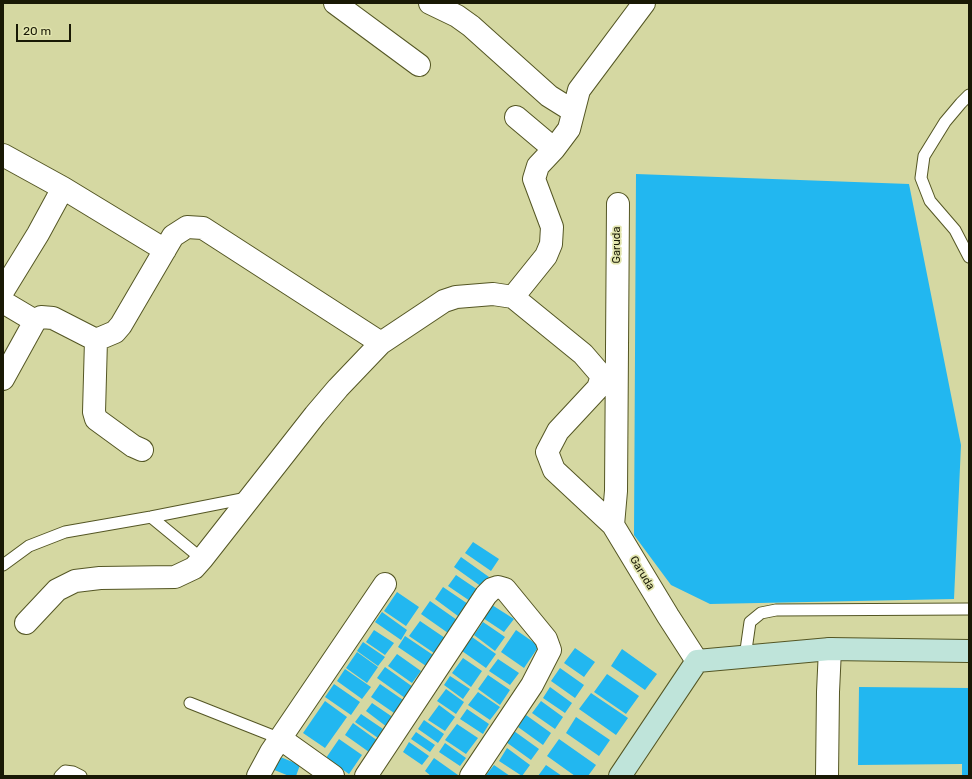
<!DOCTYPE html>
<style>
body{margin:0}
#map{position:relative;width:972px;height:779px;overflow:hidden;background:#d5d8a2;font-family:Rubik,sans-serif}
canvas{display:block}
.frame{position:absolute;inset:0;border:4px solid #191905;pointer-events:none}
.scale{position:absolute;left:16px;top:24px;width:55px;height:18px;box-sizing:border-box;border:2px solid #191905;border-top:0;padding-left:5px;font-size:12px;line-height:14px;white-space:nowrap;color:#191905;-webkit-text-stroke:3px #e2e5af;paint-order:stroke}
</style>
<div id="map">
<canvas width="972" height="779"></canvas>
<div class="frame"></div>
<div class="scale">20 m</div>
</div>
<script>
const c = document.querySelector('canvas').getContext('2d');
c.lineJoin = 'round';
function fillPath(path, color) {
  c.fillStyle = color;
  c.fill(path, 'evenodd');
}
function poly(rows) {
  const path = new Path2D();
  for (const r of rows) {
    path.moveTo(r[0], r[1]);
    for (let i = 2; i < r.length; i += 2) path.lineTo(r[i], r[i + 1]);
  }
  return path;
}
function strokePath(path, color, width, dash) {
  c.strokeStyle = color;
  c.lineWidth = width;
  c.lineCap = dash ? 'butt' : 'round';
  c.setLineDash(dash || []);
  c.stroke(path);
}
function write(font, color, halo, rows, align = 'center') {
  c.font = font + ' Rubik,sans-serif';
  c.lineWidth = 3.5;
  c.setLineDash([]);
  c.textBaseline = 'middle';
  c.strokeStyle = halo;
  c.fillStyle = color;
  for (const [text, x, y, turn = 0] of rows) {
    c.save();
    c.translate(x, y);
    c.rotate((+turn || 0) * Math.PI / 180);
    c.textAlign = isNaN(turn) ? turn : align;
    if (halo) c.strokeText(text, 0, 0);
    c.fillText(text, 0, 0);
    c.restore();
  }
}
fillPath(poly([
 [636,174,909,184,961,445,954,599,710,604,671,585,634,535],
 [473,542,499,559,491,571,465,553],
 [461,557,489,577,482,587,454,567],
 [456,575,478,590,470,601,448,586],
 [443,587,471,606,462,619,435,599],
 [397,592,419,607,406,626,384,611],
 [430,601,457,620,448,633,421,614],
 [492,605,514,619,504,632,483,618],
 [382,612,407,630,401,640,375,622],
 [420,621,445,638,434,653,409,636],
 [483,622,505,637,495,651,474,635],
 [374,630,394,643,385,655,366,642],
 [516,630,539,646,524,668,501,652],
 [405,636,433,655,426,666,398,647],
 [472,637,496,654,486,668,462,651],
 [363,642,385,657,378,666,357,651],
 [575,648,595,662,584,677,564,663],
 [622,649,657,674,645,690,611,666],
 [357,652,378,667,367,683,346,668],
 [397,654,421,671,412,683,388,666],
 [463,658,482,671,471,687,452,673],
 [498,659,519,673,510,685,489,671],
 [385,667,413,687,405,698,377,678],
 [560,668,584,685,575,698,551,681],
 [345,669,371,687,362,699,337,681],
 [607,674,639,696,626,714,594,692],
 [488,675,510,690,500,705,478,689],
 [450,676,470,689,463,699,444,685],
 [334,684,360,702,351,715,325,697],
 [380,684,406,702,397,715,371,697],
 [550,687,572,703,565,713,543,698],
 [859,687,969,688,969,776,962,776,962,764,858,765],
 [446,689,464,702,456,714,437,701],
 [478,692,500,707,490,720,468,705],
 [591,693,628,718,616,735,579,709],
 [325,701,347,717,325,748,303,733],
 [541,701,563,717,555,729,532,713],
 [372,703,394,718,387,727,366,711],
 [439,705,455,717,445,731,428,720],
 [467,709,489,724,483,734,460,719],
 [361,714,383,729,378,738,355,722],
 [526,715,551,733,543,745,518,727],
 [576,717,610,740,599,756,566,733],
 [424,720,444,734,438,743,418,729],
 [353,723,378,741,369,752,345,735],
 [457,724,478,738,466,754,445,740],
 [514,731,539,749,531,760,506,742],
 [416,732,435,745,430,752,411,739],
 [339,739,362,755,349,774,326,758],
 [559,739,596,765,588,776,575,776,547,756],
 [409,742,429,756,422,765,403,752],
 [445,743,466,758,460,766,439,752],
 [507,748,530,765,522,776,499,761],
 [278,756,300,765,296,776,289,776,272,769],
 [434,758,458,775,457,776,431,776,425,771],
 [494,765,510,776,488,776,486,775],
 [546,765,562,776,538,776]
]), '#22b7f0');
const lane = poly([
 [969,95,961,103,945,122,924,156,921,178,930,201,955,230,969,257],
 [151,517,202,559],
 [3,565,29,546,65,532,151,517,247,498],
 [745,657,750,622,761,613,776,610,969,609],
 [190,703,281,739],
 [60,776,65,771,73,772,81,776]
]);
const street = poly([
 [335,3,419,65],
 [430,3,457,16,471,26,549,96,573,111],
 [516,117,554,149],
 [3,155,63,188,38,234,3,291],
 [63,188,165,250],
 [618,204,616,491,613,525,668,616,697,661],
 [513,297,546,256,551,244,552,227,534,179,538,166,554,149,569,129,579,90,644,3],
 [3,302,35,321],
 [96,340,94,412,96,419,133,446,142,450],
 [3,379,35,321,41,317,53,318,96,340,115,332,121,325,173,236,187,227,203,228,381,343],
 [26,623,57,590,75,581,100,578,175,577,194,568,202,559,315,415,338,388,381,343,444,301,456,297,493,294,513,297,583,354,602,376,598,388,558,431,547,452,554,470,613,525],
 [281,739,333,776],
 [258,776,271,752,385,584],
 [366,776,486,595,492,589,498,587,505,589,546,639,550,650,532,685,471,776],
 [827,776,828,692,830,649]
]);
const secondary = poly([
 [620,776,697,661,830,649,969,651]
]);
strokePath(lane, '#545624', 13);
strokePath(street, '#545624', 24);
strokePath(secondary, '#545624', 24);
strokePath(lane, '#fff', 11);
strokePath(street, '#fff', 22);
strokePath(secondary, '#bfe4da', 22);
write('11px', '#191905', '#e2e5af', [
 ["Garuda",617,245,-90],
 ["Garuda",642,573,59]
]);
</script>
